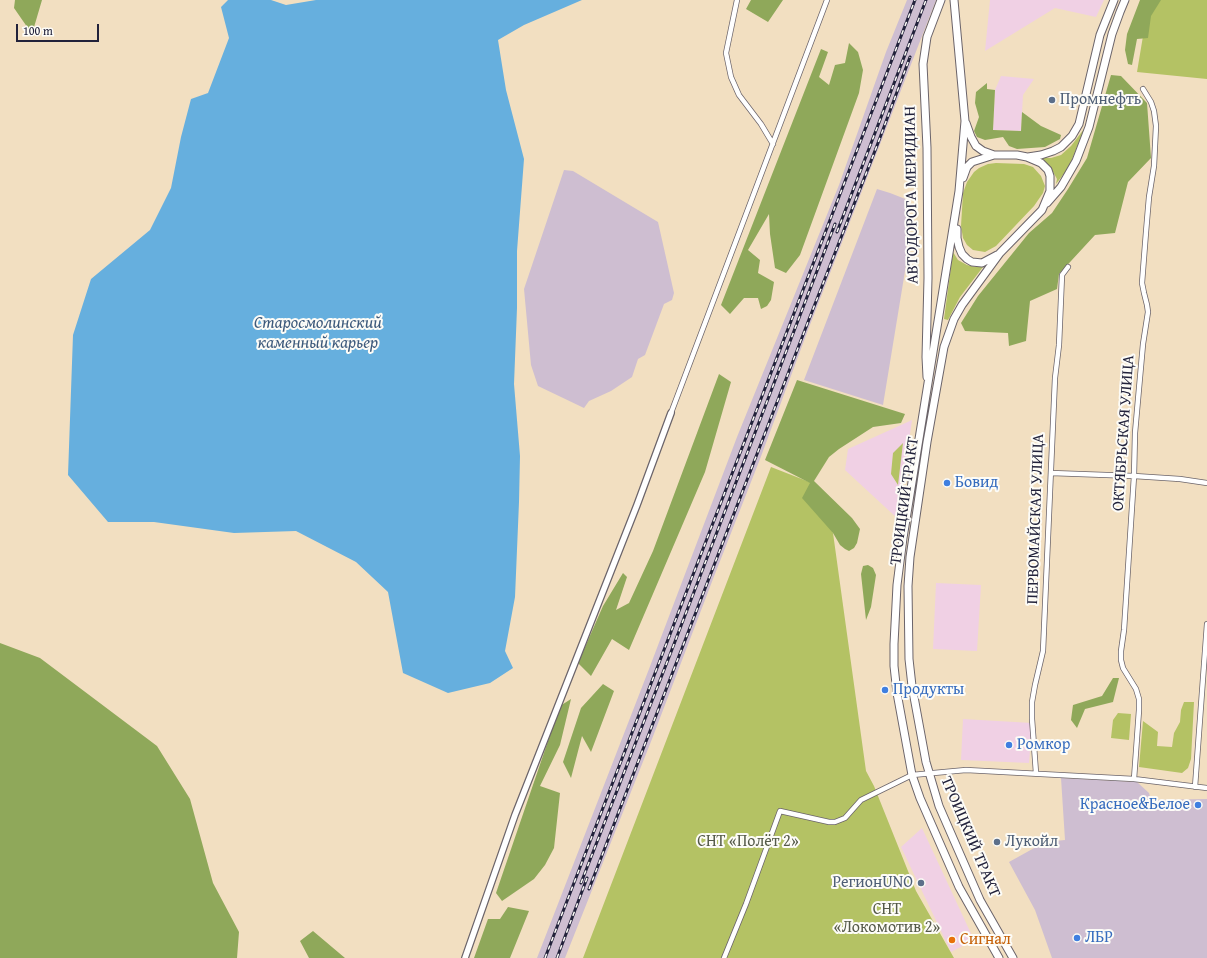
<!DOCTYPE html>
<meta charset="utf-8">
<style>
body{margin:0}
#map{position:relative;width:1207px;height:958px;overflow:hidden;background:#f2dfc1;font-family:"Gentium Book Plus",serif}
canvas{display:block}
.scale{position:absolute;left:16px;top:24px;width:83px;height:18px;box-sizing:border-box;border:2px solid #22223b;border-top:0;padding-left:5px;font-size:12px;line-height:14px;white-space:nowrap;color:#22223b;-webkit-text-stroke:3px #fdfcf7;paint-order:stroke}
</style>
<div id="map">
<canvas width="1207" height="958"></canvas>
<div class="scale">100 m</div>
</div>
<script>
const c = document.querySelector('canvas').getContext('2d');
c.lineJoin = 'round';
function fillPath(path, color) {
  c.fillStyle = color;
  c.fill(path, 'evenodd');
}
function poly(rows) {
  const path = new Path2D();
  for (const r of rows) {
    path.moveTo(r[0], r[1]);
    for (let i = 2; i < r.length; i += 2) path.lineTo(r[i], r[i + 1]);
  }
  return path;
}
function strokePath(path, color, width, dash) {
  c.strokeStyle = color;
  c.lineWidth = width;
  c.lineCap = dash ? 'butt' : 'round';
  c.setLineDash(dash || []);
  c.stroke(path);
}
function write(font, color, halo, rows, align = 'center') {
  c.font = font + ' "Gentium Book Plus",serif';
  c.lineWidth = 4;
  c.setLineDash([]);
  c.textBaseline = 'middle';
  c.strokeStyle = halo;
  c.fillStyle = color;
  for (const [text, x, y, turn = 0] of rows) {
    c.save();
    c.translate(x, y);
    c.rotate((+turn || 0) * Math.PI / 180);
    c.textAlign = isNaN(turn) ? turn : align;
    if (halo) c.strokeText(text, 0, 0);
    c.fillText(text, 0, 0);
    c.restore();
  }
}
fillPath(poly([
 [990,0,1104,0,1096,17,1055,8,985,51],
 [1001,76,1034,79,1023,95,1021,131,993,130,995,90],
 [912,420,898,519,845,470,848,449],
 [936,583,981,585,977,651,933,649],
 [963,719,1032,723,1029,763,961,760],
 [922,828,974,940,951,952,901,847]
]), '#f0d0e4');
fillPath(poly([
 [907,0,936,0,808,330,760,459,713,579,652,739,565,958,537,958,649,669,737,437,839,185,886,52],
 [564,170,573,171,658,222,674,293,672,300,664,304,645,355,638,359,632,377,611,391,589,401,584,408,538,386,531,365,524,289],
 [877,189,890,193,908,200,906,265,883,405,804,380],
 [1061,778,1137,782,1149,793,1151,800,1207,799,1207,958,1052,958,1035,910,1009,862,1045,842,1065,840]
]), '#cebed1');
fillPath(poly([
 [1149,0,1207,0,1207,79,1137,72],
 [1084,129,1069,167,1056,184,1057,179,1052,170,1042,158,1051,158,1061,155,1071,146],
 [996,163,1024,164,1033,167,1041,176,1045,186,1043,193,1034,206,996,246,985,252,973,250,967,245,963,238,961,226,963,193,967,182,974,172,979,168,988,164],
 [953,252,958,260,967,265,975,267,983,267,960,297,948,320,944,319],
 [903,443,898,485,891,474,893,453],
 [771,467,812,483,833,533,866,771,874,786,916,891,954,958,583,958],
 [1184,702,1194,702,1191,759,1188,768,1182,773,1139,767,1143,721,1158,732,1157,746,1172,747,1174,733,1180,722,1181,710],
 [1118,713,1131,714,1129,740,1111,738,1113,720]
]), '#b4c264');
fillPath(poly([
 [15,0,42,0,32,34,14,8],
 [751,0,783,0,768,22,746,9],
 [1140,0,1161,0,1151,16,1148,38,1137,39,1132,65,1128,64,1125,50,1127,34],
 [849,43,858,52,863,70,859,93,800,255,786,273,775,268,770,234,769,214,748,250,760,260,758,273,774,282,771,300,767,306,761,309,758,298,744,298,730,314,721,305,821,49,828,52,819,77,829,85,835,65,845,63],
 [1111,75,1121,76,1147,103,1151,158,1128,182,1115,233,1095,235,1059,274,1057,289,1030,301,1026,341,1009,346,1008,333,965,331,961,323,978,296,1029,233,1052,213,1068,189,1087,158],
 [987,83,987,89,995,90,993,130,1021,131,1022,112,1041,126,1061,135,1060,139,1045,147,1017,149,1009,146,1003,137,985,140,977,137,974,131,979,117,975,103,976,92],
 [719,374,731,382,705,472,629,650,612,639,591,676,578,663,603,606,623,573,627,577,616,610,629,603,653,551],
 [797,380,905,414,901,423,873,427,839,449,829,457,814,481,852,518,860,529,857,543,854,548,849,551,845,549,840,545,833,533,802,498,810,483,765,460],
 [868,565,873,568,876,575,871,607,866,620,861,574,863,566],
 [0,643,40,658,157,746,190,799,213,883,239,932,237,958,0,958],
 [1113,678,1119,678,1113,702,1085,709,1077,728,1071,720,1073,705,1102,696],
 [603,684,614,691,591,752,582,736,571,778,563,762,581,708],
 [571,699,560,745,540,786,560,793,554,848,545,865,534,879,502,901,496,893,560,706],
 [508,907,529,911,510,958,474,958,488,919,500,919],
 [313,931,345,958,309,958,300,941]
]), '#8fa85a');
fillPath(poly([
 [228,0,271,0,286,5,316,0,582,0,524,25,498,40,506,90,524,159,517,251,517,308,514,384,520,456,519,502,515,597,505,651,513,668,490,683,448,693,403,673,388,592,356,562,296,531,234,533,154,522,108,522,68,475,73,335,91,279,150,230,171,188,181,137,191,99,208,93,229,38,221,7]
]), '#66afde');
const minor = poly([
 [737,0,726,53,731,77,739,95,761,124,773,144],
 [671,413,827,0],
 [1051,473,1134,476,1180,479,1207,483],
 [1036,773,1032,719,1032,702,1035,685,1043,651,1055,378,1059,345,1062,275,1068,267],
 [1134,779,1139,710,1139,699,1136,689,1123,668,1121,660,1121,651,1124,630,1134,476,1135,433,1143,344,1148,312,1147,305,1144,293,1142,283,1146,232,1149,197,1154,166,1156,126,1154,111,1151,102,1143,89],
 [1195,787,1207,624],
 [724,958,746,904,780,811,829,822,835,822,845,818,861,800,912,775,966,770,1134,779,1207,788]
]);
const tertiary = poly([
 [465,958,515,815,637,505,671,413]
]);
const primary = poly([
 [954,0,965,121,959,191,903,538,897,585,894,644,894,666,897,693,912,775,920,798,959,887,999,958],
 [966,123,971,137,976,146,983,151,994,155,1017,155,1027,157,1041,163,1048,170,1050,176,1050,191,1042,210,1000,253,962,305,954,319,944,347,927,442,910,557,908,586,909,659,912,686,926,762,939,806,980,900,1013,958],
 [1028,157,1041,155,1053,151,1061,147,1072,136,1079,124,1100,35,1114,0],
 [963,178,967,167,972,162,994,155],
 [1047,203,1061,187,1076,161,1089,127,1112,34,1120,12,1125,0],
 [957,229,957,238,959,247,962,254,967,259,972,262,982,263,997,255],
 [927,377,926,357,928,278,927,148,923,64,927,37,941,0]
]);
strokePath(minor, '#6b646a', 6);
strokePath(tertiary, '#6b646a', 8);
strokePath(primary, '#6b646a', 9);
strokePath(minor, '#fff', 4.5);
strokePath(tertiary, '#fff', 5.5);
strokePath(primary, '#fff', 7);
const rail = poly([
 [837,232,926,0],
 [581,883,671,652,835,224],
 [589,889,808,322,878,143,910,57],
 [545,958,915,0],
 [557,958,587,878]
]);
strokePath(rail, '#22223b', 3);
strokePath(rail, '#fdfcf7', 1.5, [4.5]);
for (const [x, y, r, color] of [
 [1052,100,4,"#5c6f8a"],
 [947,483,4,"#3f7fe0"],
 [885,690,4,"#3f7fe0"],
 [1009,745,4,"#3f7fe0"],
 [1198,805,4,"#3f7fe0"],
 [997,842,4,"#5c6f8a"],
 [921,883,4,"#5c6f8a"],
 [1077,938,4,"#3f7fe0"],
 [952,940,4,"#e8710a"]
]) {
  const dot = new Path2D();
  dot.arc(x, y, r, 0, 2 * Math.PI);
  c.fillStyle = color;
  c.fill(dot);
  strokePath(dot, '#fdfcf7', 1.5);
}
write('16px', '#4e5e75', '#fdfcf7', [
 ["Промнефть",1060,100],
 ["Лукойл",1005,842],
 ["РегионUNO",913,883,"right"]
], 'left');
write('16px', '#22223b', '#fdfcf7', [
 ["АВТОДОРОГА МЕРИДИАН",912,195,-91],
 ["ОКТЯБРЬСКАЯ УЛИЦА",1124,433,-86],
 ["ТРОИЦКИЙ ТРАКТ",905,501,-82],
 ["ПЕРВОМАЙСКАЯ УЛИЦА",1036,519,-88],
 ["ТРОИЦКИЙ ТРАКТ",970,837,67]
]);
write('16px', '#366cbe', '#fdfcf7', [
 ["Бовид",955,483],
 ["Продукты",893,690],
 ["Ромкор",1017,745],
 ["Красное&Белое",1190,805,"right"],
 ["ЛБР",1085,938]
], 'left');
write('16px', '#555a49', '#fdfcf7', [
 ["СНТ «Полёт 2»",748,842],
 ["СНТ",887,910],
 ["«Локомотив 2»",887,928]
]);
write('16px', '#c56008', '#fdfcf7', [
 ["Сигнал",960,940]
], 'left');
write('italic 17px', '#3d5a7c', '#fdfcf7', [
 ["Старосмолинский",318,324],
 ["каменный карьер",318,344]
]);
</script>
